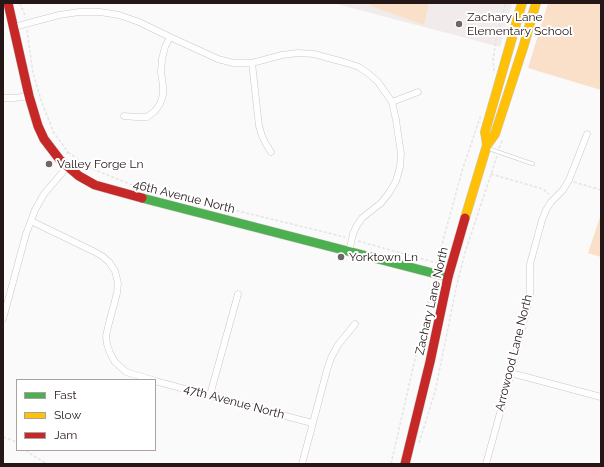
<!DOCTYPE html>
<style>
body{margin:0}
#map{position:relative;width:604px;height:467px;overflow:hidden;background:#fafafa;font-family:Raleway,sans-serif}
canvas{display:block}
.frame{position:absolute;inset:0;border:4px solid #251717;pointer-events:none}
.legend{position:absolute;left:16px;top:379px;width:140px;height:72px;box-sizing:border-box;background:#fff;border:1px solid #a8a2a2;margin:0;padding:5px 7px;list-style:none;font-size:12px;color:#251717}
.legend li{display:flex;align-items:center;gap:8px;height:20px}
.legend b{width:20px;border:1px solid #a8a2a2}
</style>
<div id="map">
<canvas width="604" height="467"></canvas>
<div class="frame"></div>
<ul class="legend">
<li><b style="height:5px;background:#4caf50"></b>Fast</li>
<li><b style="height:5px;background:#ffc107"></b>Slow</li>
<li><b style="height:5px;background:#c62828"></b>Jam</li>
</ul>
</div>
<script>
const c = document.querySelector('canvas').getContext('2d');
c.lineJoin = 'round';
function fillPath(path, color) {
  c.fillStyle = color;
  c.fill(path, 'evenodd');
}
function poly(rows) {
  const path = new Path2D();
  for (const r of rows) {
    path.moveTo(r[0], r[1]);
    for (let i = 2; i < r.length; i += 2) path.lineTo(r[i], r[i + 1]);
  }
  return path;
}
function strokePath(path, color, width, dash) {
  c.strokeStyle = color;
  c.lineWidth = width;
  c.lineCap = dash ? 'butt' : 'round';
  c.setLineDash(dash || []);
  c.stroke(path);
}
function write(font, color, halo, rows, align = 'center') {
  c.font = font + ' Raleway,sans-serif';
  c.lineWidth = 4;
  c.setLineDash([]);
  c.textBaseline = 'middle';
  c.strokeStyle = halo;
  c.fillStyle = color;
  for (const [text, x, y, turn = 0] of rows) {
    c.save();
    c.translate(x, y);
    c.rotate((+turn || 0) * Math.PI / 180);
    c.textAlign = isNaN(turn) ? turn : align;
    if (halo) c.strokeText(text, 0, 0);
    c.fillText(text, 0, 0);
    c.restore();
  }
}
fillPath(poly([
 [333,3,512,3,500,47]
]), '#f1ebeb');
fillPath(poly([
 [370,3,429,3,424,25,371,6],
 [548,3,601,3,601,90,528,68],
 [601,214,601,257,588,253]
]), '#fae0c8');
const lane = poly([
 [487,148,533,164]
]);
const street = poly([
 [14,27,59,15,79,12,100,12,119,15,139,22,170,37,218,59,233,63,252,63,282,55,298,53,314,54,347,63,359,67,369,74,378,82,392,102,396,120,401,154,400,167,396,181,389,193,381,203,362,218,356,227,353,234,349,252],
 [252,63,259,126,262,136,266,144,271,152],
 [3,98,14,98,29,96],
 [392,102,418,92],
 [124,116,136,117,147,117,155,111,160,104,163,95,163,86,161,72,162,59,165,47,170,37],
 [31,221,93,251,102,256,109,262,115,271,118,283,117,293,109,323,106,336,107,344,110,353,115,362,126,372,153,380],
 [3,319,26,234,35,210,44,194,67,167],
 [511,373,601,397],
 [155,381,312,423],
 [210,395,238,294],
 [302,464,327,370,331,358,338,345,355,324],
 [486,464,511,373,530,296,530,264,542,220,546,210,551,202,563,190,569,180,587,134]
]);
const fast = poly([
 [142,198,448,277]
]);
const slow = poly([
 [487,145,495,134,523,48,536,3],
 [465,218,487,145,485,132,522,3]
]);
const jam = poly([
 [8,3,29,96,38,126,44,139,60,160,79,176,95,185,142,198],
 [405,464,430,362,448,277,465,218]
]);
strokePath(lane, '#cec7c6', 4);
strokePath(street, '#cec7c6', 7);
strokePath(fast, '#cec7c6', 10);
strokePath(slow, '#cec7c6', 10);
strokePath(jam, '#cec7c6', 10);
strokePath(poly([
 [20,3,26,18],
 [27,30,33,73,42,103,54,133,68,152,66,154],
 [494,71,493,61,497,33,506,3],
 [499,148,503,139],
 [68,152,90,168,130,184,179,198,238,211,345,237],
 [491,174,543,189,549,194],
 [574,182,601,190],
 [358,241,437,263,437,266],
 [437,263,462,171,481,115],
 [3,437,17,442],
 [419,443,435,392,457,284,465,253,497,156],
 [26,450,29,453,47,464],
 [391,464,429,298,435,281]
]), '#e4e4e4', 1.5, [3, 2]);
strokePath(lane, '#fefefe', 3);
strokePath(street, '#fefefe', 6);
strokePath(fast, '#4caf50', 9);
strokePath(slow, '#ffc107', 9);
strokePath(jam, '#c62828', 9);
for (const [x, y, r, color] of [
 [459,24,4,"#706666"],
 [49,164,4,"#706666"],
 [341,257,4,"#706666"]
]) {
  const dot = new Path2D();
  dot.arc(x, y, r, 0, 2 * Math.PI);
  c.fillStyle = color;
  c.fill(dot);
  strokePath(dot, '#fff', 1.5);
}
write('12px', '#251717', '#fff', [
 ["Zachary Lane",467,17],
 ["Elementary School",467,31],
 ["Valley Forge Ln",57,164],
 ["Yorktown Ln",349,257]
], 'left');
write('12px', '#251717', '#fff', [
 ["46th Avenue North",184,197,14],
 ["Zachary Lane North",432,301,-77],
 ["Arrowood Lane North",514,353,-76],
 ["47th Avenue North",234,402,15]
]);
</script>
